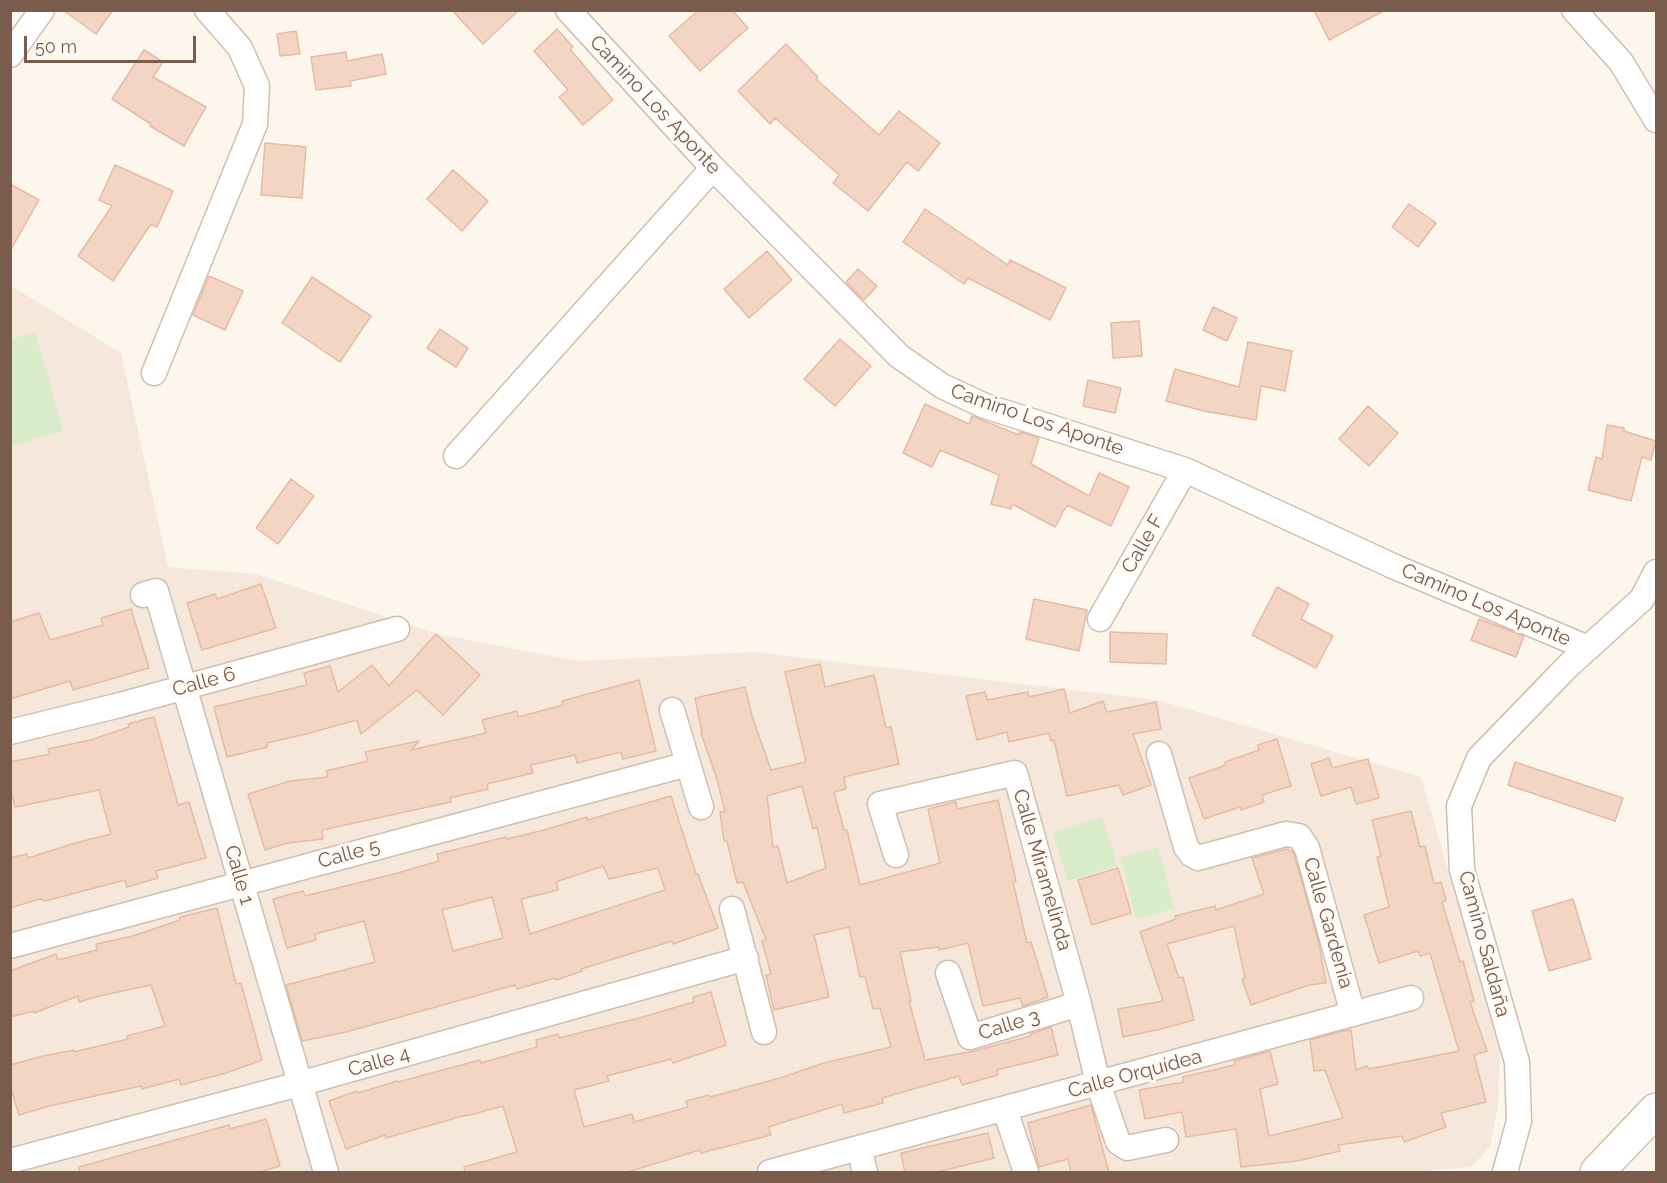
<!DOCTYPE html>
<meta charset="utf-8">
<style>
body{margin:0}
#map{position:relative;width:1667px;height:1183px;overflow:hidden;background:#fdf6ec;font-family:Raleway,sans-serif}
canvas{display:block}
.frame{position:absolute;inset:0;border:12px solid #7a5c4d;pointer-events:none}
.scale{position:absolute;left:24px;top:36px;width:172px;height:27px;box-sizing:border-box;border:3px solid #7a5c4d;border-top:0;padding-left:8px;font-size:18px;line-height:21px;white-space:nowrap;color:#7a5c4d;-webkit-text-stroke:4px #fffaf3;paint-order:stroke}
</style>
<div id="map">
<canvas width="1667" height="1183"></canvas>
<div class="frame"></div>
<div class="scale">50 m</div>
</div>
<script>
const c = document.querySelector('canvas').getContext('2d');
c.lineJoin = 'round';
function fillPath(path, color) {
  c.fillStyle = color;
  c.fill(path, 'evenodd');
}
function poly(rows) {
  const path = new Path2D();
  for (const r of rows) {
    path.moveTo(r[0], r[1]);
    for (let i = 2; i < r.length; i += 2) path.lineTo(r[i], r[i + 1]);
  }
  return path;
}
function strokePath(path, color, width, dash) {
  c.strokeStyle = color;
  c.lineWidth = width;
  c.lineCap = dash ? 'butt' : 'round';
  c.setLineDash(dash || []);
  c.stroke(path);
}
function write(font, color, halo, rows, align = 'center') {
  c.font = font + ' Raleway,sans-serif';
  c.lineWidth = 6;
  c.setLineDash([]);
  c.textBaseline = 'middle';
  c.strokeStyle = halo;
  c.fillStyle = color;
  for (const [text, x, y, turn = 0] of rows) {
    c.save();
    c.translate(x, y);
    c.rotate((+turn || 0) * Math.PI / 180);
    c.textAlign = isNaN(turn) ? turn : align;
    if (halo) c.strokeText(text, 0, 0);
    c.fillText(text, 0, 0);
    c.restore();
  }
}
fillPath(poly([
 [10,285,121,353,168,567,256,574,441,635,579,661,754,652,1157,700,1421,777,1500,1048,1498,1107,1490,1147,1471,1167,1410,1172,11,1172]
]), '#f5e8da');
fillPath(poly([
 [35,332,63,431,11,446,11,339],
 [1102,817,1117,866,1068,881,1053,832],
 [1158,847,1174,909,1136,919,1121,858]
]), '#d8ecc9');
const building = poly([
 [63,10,113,10,96,34,63,10],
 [452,10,519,10,483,44,452,10],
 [699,10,732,10,748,28,700,71,669,36,699,10],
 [1314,10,1385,10,1329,40,1314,10],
 [557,29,573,47,570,49,613,100,583,125,559,97,568,90,534,51,557,29],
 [296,31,300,54,280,56,277,34,296,31],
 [786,44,818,77,816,79,879,135,899,111,940,143,918,171,907,162,868,211,833,183,839,175,775,118,770,124,738,91,786,44],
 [144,50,163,62,153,77,206,107,184,146,150,126,151,124,112,99,144,50],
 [346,52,347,61,382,54,386,74,350,81,351,86,316,90,311,57,346,52],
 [265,143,306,147,302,198,261,195,265,143],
 [115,165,173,191,157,227,151,224,113,281,78,256,112,206,99,200,115,165],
 [453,170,488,201,462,231,427,199,453,170],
 [10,184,39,200,10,251,10,184],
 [1409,204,1436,223,1418,247,1392,227,1409,204],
 [925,209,1008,265,1010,260,1066,288,1050,320,968,278,964,284,903,242,925,209],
 [767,251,792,280,749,318,724,289,767,251],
 [858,269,877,286,864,300,846,282,858,269],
 [209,276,243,291,225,330,193,315,209,276],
 [312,277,371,316,340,362,282,323,312,277],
 [1213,307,1237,318,1227,341,1203,330,1213,307],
 [1139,321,1142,356,1113,358,1111,323,1139,321],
 [440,329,468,348,456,367,427,348,440,329],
 [840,339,871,366,835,406,804,379,840,339],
 [1248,342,1292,351,1285,391,1261,386,1256,420,1204,411,1166,401,1175,369,1239,387,1248,342],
 [1088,380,1121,388,1115,413,1083,406,1088,380],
 [925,404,969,424,972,416,1019,435,1020,432,1039,438,1031,464,1089,496,1099,473,1129,487,1111,526,1067,505,1055,527,1012,504,1011,509,991,504,999,475,940,450,932,467,903,453,925,404],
 [1368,406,1398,433,1369,466,1339,439,1368,406],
 [1607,425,1624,428,1624,431,1656,441,1651,460,1642,457,1631,501,1588,490,1596,457,1602,459,1607,425],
 [291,479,314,496,278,544,256,528,291,479],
 [261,584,276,628,202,650,187,603,215,594,217,599,261,584],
 [1277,587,1309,604,1301,619,1333,636,1316,668,1252,635,1277,587],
 [1034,599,1087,610,1079,651,1026,639,1034,599],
 [131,609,149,668,73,690,70,681,10,699,10,622,39,613,50,640,103,625,101,618,131,609],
 [1479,619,1524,636,1516,657,1471,640,1479,619],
 [1110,632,1167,634,1166,664,1110,662,1110,632],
 [436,634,480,675,443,715,417,690,361,734,357,720,306,734,267,743,268,747,227,757,214,707,307,685,304,673,330,666,338,692,372,665,389,686,436,634],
 [820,664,825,687,874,675,886,728,891,727,899,764,844,777,846,789,834,792,844,830,847,830,860,885,940,863,928,809,956,802,957,809,998,800,1016,881,1013,882,1027,943,1031,942,1048,997,1023,1006,1020,998,983,1006,968,943,939,950,938,947,900,952,911,1001,909,1001,925,1060,974,1051,1031,1036,1031,1034,1051,1027,1058,1055,997,1070,998,1075,962,1085,959,1076,882,1098,883,1103,844,1113,842,1104,768,1127,771,1135,701,1153,700,1150,624,1173,465,1173,464,1167,517,1152,503,1106,466,1116,466,1115,386,1138,385,1135,346,1149,329,1101,357,1091,358,1093,397,1081,398,1082,480,1060,481,1063,537,1047,536,1040,558,1034,559,1038,639,1018,694,1002,693,997,711,992,726,1045,673,1063,671,1059,607,1076,609,1081,574,1090,584,1127,632,1114,634,1122,688,1107,686,1101,709,1095,710,1097,780,1078,824,1063,891,1047,880,1008,873,1009,865,976,860,977,849,927,814,935,829,997,774,1010,766,975,771,974,762,941,766,940,743,882,737,883,727,841,724,841,720,812,725,812,717,779,701,733,702,733,695,698,745,687,752,716,771,770,806,762,785,672,820,664],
 [802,786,813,829,817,827,826,868,787,883,778,846,773,847,767,796,802,786],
 [639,680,656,751,623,759,621,752,577,763,575,755,531,765,533,773,487,784,488,789,450,798,451,802,322,830,323,839,288,843,265,850,248,794,290,781,328,777,326,771,368,761,365,752,419,741,411,750,486,733,482,720,517,711,518,717,563,705,562,701,639,680],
 [1064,689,1070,713,1103,701,1107,712,1156,702,1161,729,1133,734,1151,785,1123,795,1119,785,1067,796,1054,740,1051,741,1049,733,1009,742,1007,732,977,740,966,696,985,692,987,700,1028,692,1029,697,1064,689],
 [154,717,178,805,189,802,206,858,156,871,158,878,127,887,125,880,45,901,40,899,10,908,10,858,27,854,28,858,75,843,111,834,99,790,15,807,10,787,10,762,50,754,48,749,90,740,129,727,128,724,154,717],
 [1277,739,1291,786,1262,795,1264,802,1241,810,1240,807,1204,819,1189,778,1226,765,1225,762,1259,750,1258,745,1277,739],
 [1329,758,1332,768,1368,759,1379,798,1356,804,1351,787,1321,796,1311,764,1329,758],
 [1515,762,1623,798,1615,821,1508,785,1515,762],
 [671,796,696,874,698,874,718,928,673,944,672,941,581,969,582,971,556,980,555,978,517,989,515,985,346,1032,302,1041,286,985,375,962,364,921,315,934,316,940,287,948,273,899,303,891,305,896,398,873,439,861,437,854,506,837,507,839,544,830,587,817,587,820,671,796],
 [603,866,609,879,658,868,665,890,530,934,521,899,558,890,556,882,603,866],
 [492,897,503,938,453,951,442,910,492,897],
 [1411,811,1420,847,1425,846,1434,884,1441,882,1446,900,1442,902,1460,962,1463,961,1474,1001,1470,1002,1487,1051,1474,1055,1486,1102,1441,1113,1446,1127,1404,1142,1402,1136,1338,1145,1340,1151,1297,1161,1241,1167,1236,1129,1186,1137,1182,1112,1145,1119,1139,1090,1184,1082,1183,1077,1235,1065,1234,1061,1270,1051,1278,1084,1260,1089,1269,1136,1343,1118,1325,1070,1314,1071,1310,1040,1343,1031,1351,1030,1356,1070,1367,1066,1369,1069,1459,1051,1430,953,1420,956,1418,951,1379,963,1364,915,1389,907,1377,857,1381,856,1372,820,1411,811],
 [1287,849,1293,852,1303,885,1319,944,1326,983,1309,985,1251,1005,1242,979,1245,978,1234,926,1167,944,1179,978,1183,977,1194,1020,1161,1029,1123,1037,1118,1009,1163,1001,1140,932,1176,919,1175,916,1215,906,1216,910,1264,894,1252,858,1287,849],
 [1118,868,1131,913,1092,925,1078,880,1118,868],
 [1573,899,1591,959,1549,971,1532,911,1573,899],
 [217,908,236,984,241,983,262,1060,226,1073,181,1085,179,1079,142,1089,141,1086,49,1106,19,1115,10,1085,10,1065,43,1056,74,1050,74,1052,128,1039,127,1036,165,1026,151,985,99,996,79,1002,78,996,34,1013,34,1011,10,1017,10,971,56,954,58,960,97,950,96,944,133,936,180,920,180,917,217,908],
 [1091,1105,1109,1173,1071,1173,1068,1159,1039,1167,1028,1123,1091,1105],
 [266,1119,280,1166,256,1173,79,1173,79,1167,229,1125,230,1129,266,1119],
 [988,1133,994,1158,933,1173,905,1173,901,1153,988,1133]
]);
fillPath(building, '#f3d5c3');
strokePath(building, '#e6bba3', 1.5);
const street = poly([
 [568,10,713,168,899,356,942,386,985,406,1185,470,1395,567,1588,648],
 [1574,10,1621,62,1656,120],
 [10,55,42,10],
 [154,373,255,124,257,86,240,48,207,10],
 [456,456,713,168],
 [143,595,156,591,326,1172],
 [1100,619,1185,470],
 [672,710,701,807],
 [10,732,120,705,397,629],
 [1159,754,1186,847,1191,854,1198,858,1286,834,1299,836,1307,848,1353,1014],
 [896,855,880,804,1015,773,1079,1004,1098,1083,1118,1142,1127,1148,1166,1140],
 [732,909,764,1032],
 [10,946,688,764],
 [948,973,970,1037,1079,1004],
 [1005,1110,1026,1172],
 [859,1148,865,1172],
 [10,1161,299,1084,746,958],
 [770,1172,1411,998],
 [1505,1172,1519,1121,1517,1062,1462,870,1459,806,1479,758,1567,667,1642,599,1656,572]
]);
const secondary = poly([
 [1597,1172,1656,1110]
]);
strokePath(street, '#d1beb0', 27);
strokePath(secondary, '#d6c0b0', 36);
strokePath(street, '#fff', 24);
strokePath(secondary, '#fff', 33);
write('20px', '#7a5c4d', '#fffaf3', [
 ["Camino Los Aponte",655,105,47],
 ["Camino Los Aponte",1037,420,19],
 ["Calle F",1143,544,-60],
 ["Camino Los Aponte",1486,605,23],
 ["Calle 6",204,682,-15],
 ["Calle 5",349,854,-15],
 ["Calle Miramelinda",1042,870,74],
 ["Calle 1",239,875,74],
 ["Calle Gardenia",1328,923,74],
 ["Camino Saldaña",1484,944,75],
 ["Calle 3",1009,1025,-17],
 ["Calle 4",379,1062,-16],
 ["Calle Orquídea",1135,1074,-15]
]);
</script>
